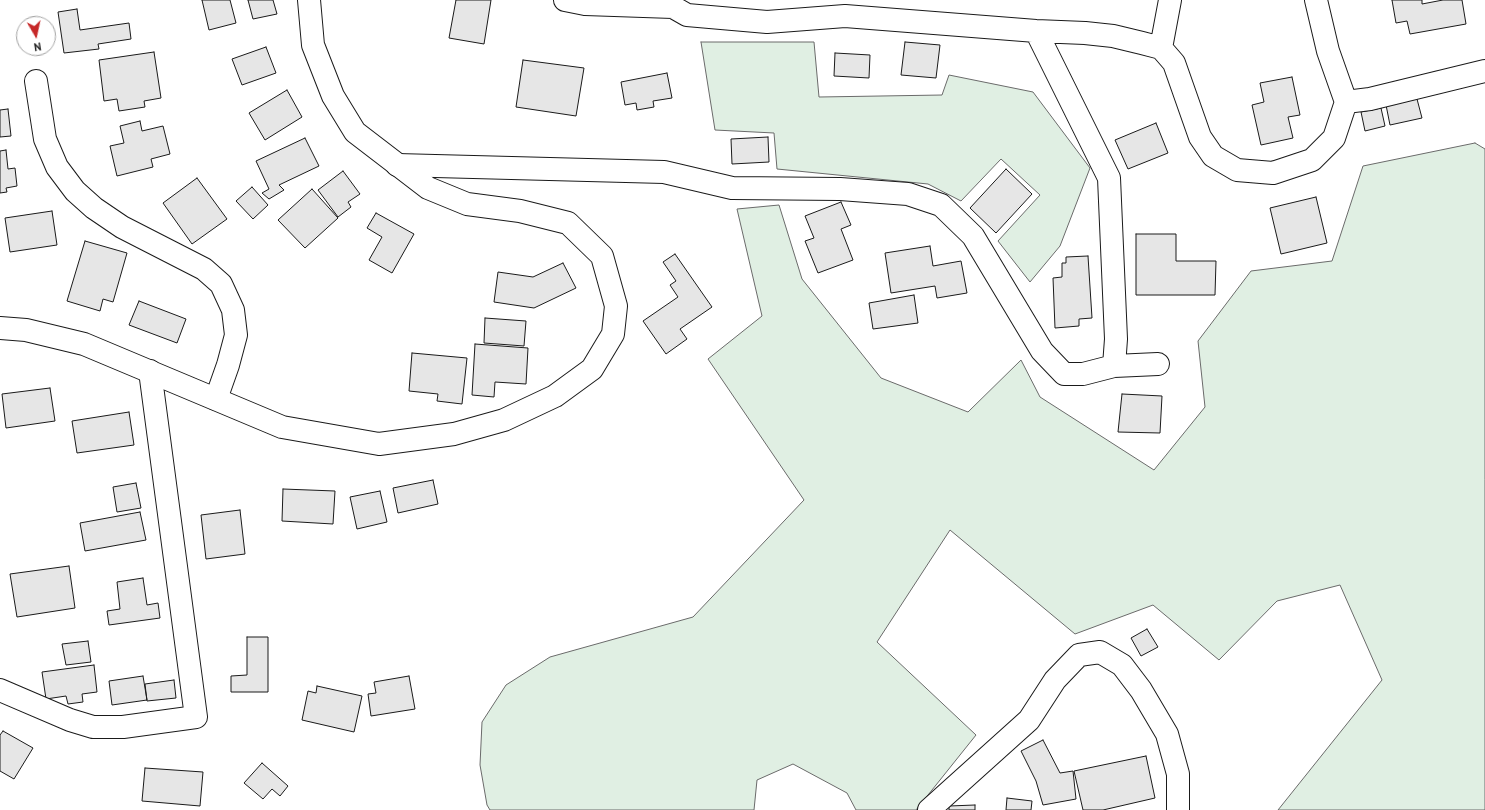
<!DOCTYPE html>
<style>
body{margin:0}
#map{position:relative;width:1485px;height:810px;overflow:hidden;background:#fff;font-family:"PT Sans",sans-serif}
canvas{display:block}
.north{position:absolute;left:16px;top:16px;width:40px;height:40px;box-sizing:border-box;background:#fff;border:1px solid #a3a3a3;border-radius:50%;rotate:171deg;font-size:11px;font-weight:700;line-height:16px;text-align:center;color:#1a1a1a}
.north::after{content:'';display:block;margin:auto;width:14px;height:18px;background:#c62828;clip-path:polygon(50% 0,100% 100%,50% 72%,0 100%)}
</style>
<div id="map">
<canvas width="1485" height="810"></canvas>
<div class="north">N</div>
</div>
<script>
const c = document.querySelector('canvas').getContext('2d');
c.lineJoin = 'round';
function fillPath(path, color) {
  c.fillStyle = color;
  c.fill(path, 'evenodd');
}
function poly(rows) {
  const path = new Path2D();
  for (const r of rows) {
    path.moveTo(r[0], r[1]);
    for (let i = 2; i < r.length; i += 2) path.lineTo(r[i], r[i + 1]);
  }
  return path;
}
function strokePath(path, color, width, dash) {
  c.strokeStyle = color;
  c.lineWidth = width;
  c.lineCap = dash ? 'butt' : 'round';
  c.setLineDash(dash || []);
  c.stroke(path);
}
const green = poly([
 [701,42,814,42,819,97,942,95,949,75,1033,92,1090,168,1060,246,1030,282,998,241,1040,195,1001,159,961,201,928,184,777,169,774,133,715,130,701,42],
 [1475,143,1485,149,1485,810,1278,810,1382,680,1340,585,1277,601,1219,660,1153,605,1075,634,950,530,877,642,976,735,916,810,856,810,847,793,793,764,757,780,754,810,490,810,487,805,480,765,482,722,506,685,550,657,693,617,804,500,708,359,762,316,737,209,779,205,802,279,881,378,968,412,1021,360,1040,397,1154,470,1205,407,1198,341,1251,271,1332,261,1363,166,1475,143]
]);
fillPath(green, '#e0efe3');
strokePath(green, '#6a6a6a', 1);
const building = poly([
 [202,0,230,0,236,23,209,30,202,0],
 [248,0,273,0,277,14,253,19,248,0],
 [456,0,491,0,484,44,449,38,456,0],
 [1392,0,1422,0,1422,4,1443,0,1462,0,1466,24,1410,34,1407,21,1396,23,1392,0],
 [77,9,80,30,129,23,131,39,98,44,99,49,64,53,58,12,77,9],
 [905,42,940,45,936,78,901,75,905,42],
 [266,47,276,73,242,85,232,59,266,47],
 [154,52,161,98,144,101,145,107,119,111,117,99,104,101,99,60,154,52],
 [835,53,870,55,869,78,834,76,835,53],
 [523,60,584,68,576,116,516,107,523,60],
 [667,73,672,98,653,101,654,107,637,110,636,103,625,105,621,82,667,73],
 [1292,77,1300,115,1288,117,1293,138,1261,145,1252,105,1264,102,1260,83,1292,77],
 [287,90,302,117,265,140,249,113,287,90],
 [1417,99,1422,118,1390,125,1386,105,1417,99],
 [1381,108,1385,126,1365,131,1361,112,1381,108],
 [8,109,11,136,0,137,0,110,8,109],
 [140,121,142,131,163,126,170,154,151,159,153,167,117,176,110,146,124,143,120,126,140,121],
 [1156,123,1168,153,1128,169,1115,140,1156,123],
 [768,137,769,162,732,164,731,139,768,137],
 [305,138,319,166,279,185,284,190,269,199,262,193,269,189,256,161,305,138],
 [6,150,8,169,15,168,17,186,6,188,7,192,0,193,0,151,6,150],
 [1006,169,1032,194,996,233,970,208,1006,169],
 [343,171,360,194,348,202,351,207,338,217,318,190,343,171],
 [197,178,227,219,192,244,163,203,197,178],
 [252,187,268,205,253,219,236,201,252,187],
 [312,189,338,218,305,248,278,220,312,189],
 [1316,197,1327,243,1281,254,1270,208,1316,197],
 [841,202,851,225,841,229,853,260,818,273,805,241,814,238,805,216,841,202],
 [52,211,57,245,10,252,5,218,52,211],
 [376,213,414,234,392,273,369,260,382,237,367,228,376,213],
 [1136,234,1176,234,1176,261,1216,261,1215,295,1136,295,1136,234],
 [85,241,127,253,113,302,103,299,100,311,67,301,85,241],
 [930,246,933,266,961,261,967,293,937,298,935,286,891,293,885,253,930,246],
 [675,254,712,307,680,329,687,339,666,354,643,321,678,297,670,285,676,281,663,262,675,254],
 [1088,256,1092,318,1079,319,1079,326,1055,328,1053,278,1062,277,1062,263,1066,263,1066,257,1088,256],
 [563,263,576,288,534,308,494,302,498,272,533,277,563,263],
 [914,295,918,323,873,329,869,303,914,295],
 [139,301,186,319,177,343,129,325,139,301],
 [485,318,526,321,524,346,484,343,485,318],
 [475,344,528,348,526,384,495,382,494,397,472,395,475,344],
 [412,353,467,358,462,404,437,401,438,394,409,391,412,353],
 [50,388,55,421,6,428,2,394,50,388],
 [1122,394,1162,396,1160,433,1118,432,1122,394],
 [129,412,134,445,77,453,72,421,129,412],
 [433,480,438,504,398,513,393,488,433,480],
 [136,483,141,508,117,512,113,487,136,483],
 [283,489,335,491,333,524,282,521,283,489],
 [380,491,387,522,357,529,350,497,380,491],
 [240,510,245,554,206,559,201,515,240,510],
 [140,512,146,540,85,551,80,523,140,512],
 [69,566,75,608,17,617,10,574,69,566],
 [143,578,147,605,158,603,160,618,109,625,107,611,120,609,117,582,143,578],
 [1147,629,1158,647,1141,656,1131,638,1147,629],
 [247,637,268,637,268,692,231,692,231,676,247,675,247,637],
 [88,641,91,662,66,665,62,644,88,641],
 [94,665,97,692,82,694,83,702,68,704,66,696,46,699,42,672,94,665],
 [143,676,147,700,112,705,109,681,143,676],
 [409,676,415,709,371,716,368,694,376,693,374,682,409,676],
 [174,680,176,698,147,701,145,684,174,680],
 [317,686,362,696,354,732,302,720,308,691,316,693,317,686],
 [3,731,33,748,14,779,0,771,0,735,3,731],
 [1043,740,1060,773,1073,771,1076,799,1043,805,1036,781,1021,751,1043,740],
 [1146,756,1155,798,1103,810,1083,810,1074,771,1146,756],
 [262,763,288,786,280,796,272,789,263,799,244,783,262,763],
 [145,768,203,772,200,806,142,801,145,768],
 [1007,798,1032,801,1031,810,1006,810,1007,798],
 [975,805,975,810,949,810,949,806,975,805]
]);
fillPath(building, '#e6e6e6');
strokePath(building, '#1a1a1a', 1);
const street = poly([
 [565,0,585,4,673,7,687,15,767,22,845,16,1036,31,1085,33,1113,36,1142,43,1161,48,1174,63,1200,137,1213,156,1237,170,1273,173,1312,160,1334,138,1346,102,1328,51,1316,0],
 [1161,48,1170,0],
 [36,81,45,139,57,167,75,191,94,208,122,227,204,269,221,284,233,310,236,335,228,365,216,399],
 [1346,102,1370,99,1485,71],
 [397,165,664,172,732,188,840,189,908,194,941,205,973,236,1042,351,1064,374,1083,374,1114,366,1116,339,1109,178,1036,31],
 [1114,366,1158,364],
 [0,690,70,720,93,727,123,727,196,717,150,371],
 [929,810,1029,720,1055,680,1079,655,1100,652,1122,665,1141,690,1167,734,1178,774,1178,810]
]);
const secondary = poly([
 [0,328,26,330,84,344,282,427,379,444,454,434,504,420,555,396,592,369,613,334,616,306,602,256,568,223,520,211,467,204,428,188,355,132,333,96,313,45,309,0]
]);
strokePath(street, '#1a1a1a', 24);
strokePath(secondary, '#1a1a1a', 24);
strokePath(street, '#fff', 22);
strokePath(secondary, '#fff', 22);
</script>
